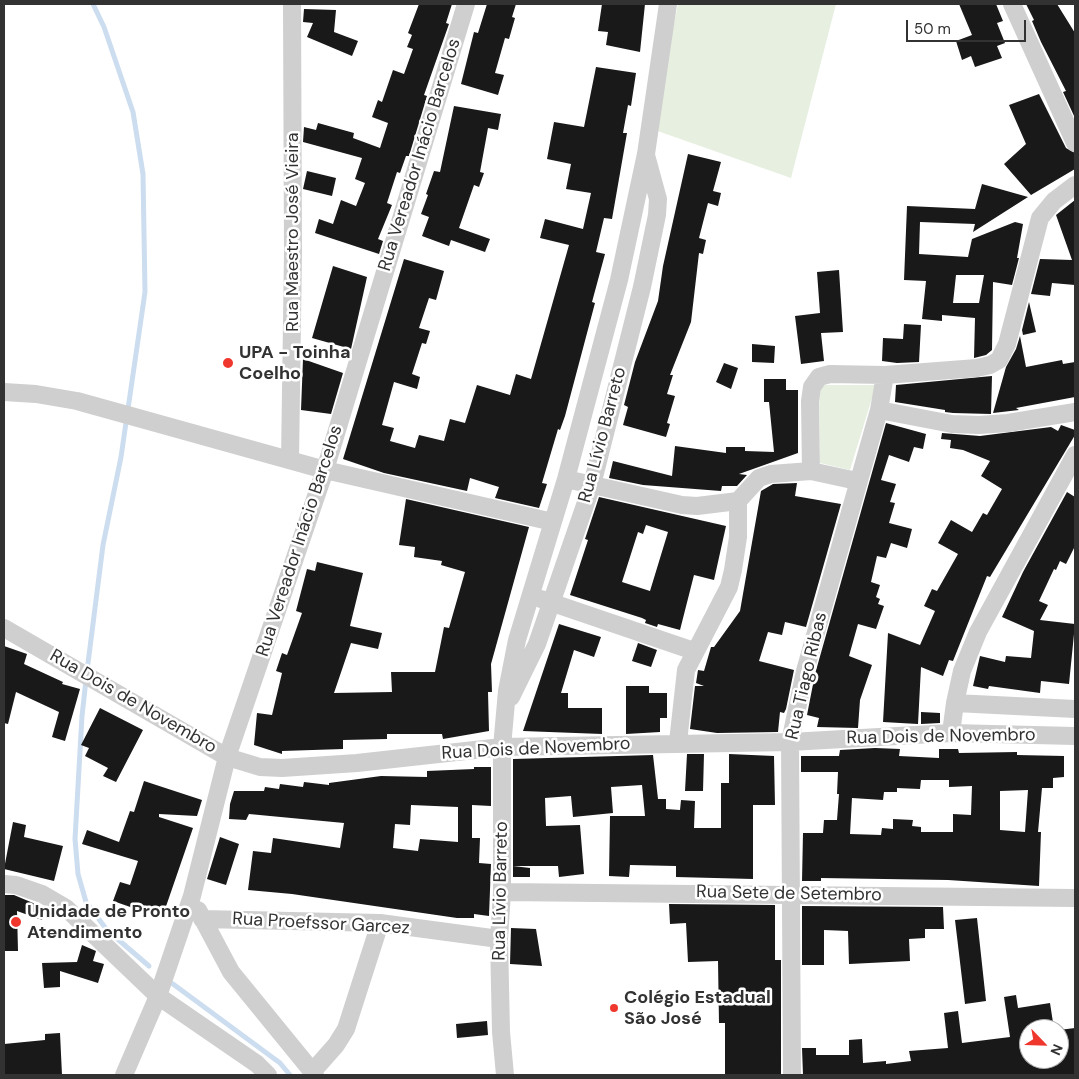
<!DOCTYPE html>
<meta charset="utf-8">
<style>
body{margin:0}
#map{position:relative;width:1079px;height:1079px;overflow:hidden;background:#fff;font-family:"DM Sans",sans-serif}
canvas{display:block}
.frame{position:absolute;inset:0;border:5px solid #323232;pointer-events:none}
.north{position:absolute;left:1019px;top:1019px;width:50px;height:50px;box-sizing:border-box;background:#fff;border:1px solid #adadad;border-radius:50%;rotate:114deg;font-size:14px;font-weight:700;line-height:20px;text-align:center;color:#323232}
.north::after{content:'';display:block;margin:auto;width:18px;height:22px;background:#ef372e;clip-path:polygon(50% 0,100% 100%,50% 72%,0 100%)}
.scale{position:absolute;left:906px;top:20px;width:120px;height:22px;box-sizing:border-box;border:2px solid #323232;border-top:0;padding-left:6px;font-size:15px;line-height:18px;white-space:nowrap;color:#323232;-webkit-text-stroke:4px #fff;paint-order:stroke}
</style>
<div id="map">
<canvas width="1079" height="1079"></canvas>
<div class="frame"></div>
<div class="north">N</div>
<div class="scale">50 m</div>
</div>
<script>
const c = document.querySelector('canvas').getContext('2d');
c.lineJoin = 'round';
function fillPath(path, color) {
  c.fillStyle = color;
  c.fill(path, 'evenodd');
}
function poly(rows) {
  const path = new Path2D();
  for (const r of rows) {
    path.moveTo(r[0], r[1]);
    for (let i = 2; i < r.length; i += 2) path.lineTo(r[i], r[i + 1]);
  }
  return path;
}
function strokePath(path, color, width, dash) {
  c.strokeStyle = color;
  c.lineWidth = width;
  c.lineCap = dash ? 'butt' : 'round';
  c.setLineDash(dash || []);
  c.stroke(path);
}
function write(font, color, halo, rows, align = 'center') {
  c.font = font + ' "DM Sans",sans-serif';
  c.lineWidth = 5;
  c.setLineDash([]);
  c.textBaseline = 'middle';
  c.strokeStyle = halo;
  c.fillStyle = color;
  for (const [text, x, y, turn = 0] of rows) {
    c.save();
    c.translate(x, y);
    c.rotate((+turn || 0) * Math.PI / 180);
    c.textAlign = isNaN(turn) ? turn : align;
    if (halo) c.strokeText(text, 0, 0);
    c.fillText(text, 0, 0);
    c.restore();
  }
}
fillPath(poly([
 [678,4,836,4,791,178,652,129],
 [819,385,876,385,850,470,820,463]
]), '#e6efe0');
strokePath(poly([
 [87,671,103,545,121,457,145,292,143,174,133,112,104,27,93,4],
 [86,680,82,716,75,839,78,874,86,902,107,930,149,966],
 [173,984,280,1063,290,1075]
]), '#ccddef', 5);
fillPath(poly([
 [419,4,452,4,446,23,449,24,424,95,427,96,409,156,406,156,400,173,397,172,387,203,392,205,378,239,383,241,379,254,315,233,319,219,333,224,341,200,356,206,365,183,355,179,362,158,303,142,304,127,316,130,318,123,354,133,353,138,380,148,388,123,372,117,378,100,382,102,393,70,404,74,413,49,407,47,412,35,408,33],
 [487,4,516,4,512,17,515,18,509,39,505,38,495,73,504,75,498,95,461,84,474,32,478,33],
 [602,4,645,4,640,52,606,45,608,32,598,31],
 [959,4,996,4,1003,21,997,23,1005,43,997,46,1002,58,975,67,971,56,962,60,956,41,972,35],
 [1026,4,1057,4,1075,33,1075,118,1063,92,1066,91,1041,42,1032,21,1034,20],
 [304,9,336,10,334,32,358,41,352,56,307,37,313,23,303,22],
 [596,67,636,73,631,106,628,105,623,133,627,133,612,219,604,218,596,252,605,254,592,302,595,303,565,416,560,430,558,429,542,483,547,484,539,508,495,498,499,487,470,478,467,491,384,473,343,459,404,259,444,271,436,300,429,298,419,328,430,331,426,344,422,343,412,374,420,377,417,389,394,382,382,425,394,428,390,441,415,448,419,435,444,441,450,419,465,423,477,385,510,395,516,374,531,379,569,245,540,238,545,219,583,229,591,193,566,189,571,164,547,159,554,122,584,127],
 [1039,94,1066,148,1075,153,1075,169,1031,195,1004,164,1026,144,1009,105],
 [454,106,501,114,498,130,488,128,480,172,484,173,479,187,474,185,459,228,490,239,485,252,451,240,449,246,422,236,429,217,421,214,428,195,426,194,434,171,440,172],
 [688,154,721,162,713,191,721,193,718,206,708,203,699,238,706,240,703,254,699,253,691,322,670,375,673,375,667,394,675,396,667,423,670,424,666,437,623,425,628,407,624,405,635,362,658,301,663,266],
 [307,171,336,178,332,196,303,189],
 [982,184,1028,197,973,232,975,224,920,222,919,254,968,257,972,239,1015,222,1023,224,1017,258,1019,258,1012,285,993,282,992,350,986,355,974,358,975,318,942,315,942,321,922,319,926,281,904,280,907,206,975,209],
 [956,275,984,275,979,303,953,303],
 [1075,200,1075,285,1052,283,1050,296,1031,294,1040,259,1072,260,1056,215],
 [333,266,367,277,351,349,312,338],
 [839,270,843,332,821,333,824,361,801,364,795,316,820,313,817,272],
 [1029,302,1036,332,1023,335,1022,330],
 [904,324,921,325,919,362,897,363,882,361,883,338,903,339],
 [1020,336,1026,367,1062,360,1063,364,1075,362,1075,397,1016,408,1019,410,993,413,1006,367,1016,349],
 [752,344,775,346,774,363,752,362],
 [303,359,343,373,331,414,301,410],
 [724,363,738,368,731,389,716,382],
 [992,376,991,414,953,413,945,412,945,410,895,402,896,385],
 [764,379,786,379,786,390,798,390,798,453,739,474,747,475,737,486,722,486,721,491,643,485,609,478,613,461,672,476,675,446,726,453,726,447,745,447,745,451,774,452,769,402,764,402],
 [886,423,926,434,923,449,914,447,909,462,889,455,881,480,896,484,890,502,895,503,889,523,912,529,907,548,891,543,886,558,877,556,871,582,880,585,876,597,880,599,878,604,884,606,876,629,858,624,849,656,872,665,860,700,858,728,817,727,819,718,807,715,815,674],
 [1061,425,1075,430,1075,435,990,577,987,576,953,661,949,660,943,676,921,667,918,724,883,722,888,633,920,645,935,611,924,606,932,589,937,591,958,554,938,543,951,520,972,532,983,513,987,515,1002,489,981,476,990,461,963,450,950,448,951,440,941,439,942,433,980,436,1051,427,1058,431],
 [797,483,795,496,841,504,806,627,785,622,782,635,768,632,759,661,794,670,786,709,784,713,780,712,778,732,717,733,690,729,695,686,704,686,696,683,698,670,704,671,711,647,714,647,740,611,761,491,773,484],
 [1067,492,1075,497,1075,546,1066,564,1060,561,1056,570,1054,569,1039,601,1048,605,1040,620,1075,624,1069,684,1041,681,1040,693,989,686,988,689,973,686,980,656,1005,662,1006,656,1031,658,1034,631,1002,617,1023,572],
 [599,497,726,526,714,580,694,575,680,630,658,624,657,627,645,623,646,620,642,618,570,595,588,540,585,539],
 [646,525,668,532,650,591,622,582,638,532,643,534],
 [406,499,529,527,491,664,492,692,488,692,489,731,443,739,442,734,387,734,387,739,343,740,343,749,282,751,282,754,254,745,257,713,272,715,282,673,276,671,282,653,287,655,302,613,296,611,307,569,315,571,317,562,363,573,350,626,382,633,378,649,351,643,334,693,392,692,391,672,435,672,444,627,449,628,465,572,441,565,442,561,414,557,415,547,399,545],
 [559,624,601,637,594,657,574,650,561,693,568,693,568,708,602,708,602,734,523,731],
 [638,643,657,650,651,667,632,661],
 [4,646,27,654,24,664,63,682,62,684,80,689,65,741,52,737,59,712,16,692,8,724,4,723],
 [626,686,649,686,649,693,667,693,667,718,660,718,660,732,626,734],
 [100,708,143,730,116,782,103,776,108,768,85,756,89,748,81,745],
 [921,712,940,713,940,723,921,724],
 [875,748,900,749,899,756,939,758,939,749,958,749,959,753,1017,752,1017,755,1064,756,1064,777,1053,778,1053,788,1042,788,1038,832,1041,832,1039,886,948,880,821,878,821,881,802,881,803,833,823,833,824,820,837,820,839,794,837,794,838,772,801,772,801,756,839,756,840,750],
 [921,780,949,780,949,787,972,786,971,815,953,814,953,832,921,832,921,827,912,826,913,820,893,819,893,829,882,828,881,835,850,834,852,798,883,800,884,792,897,792,897,788,920,789],
 [1028,790,1025,832,1000,830,1000,791],
 [687,754,704,754,703,791,685,791],
 [729,754,774,756,775,805,753,805,753,879,676,877,676,866,630,865,629,877,609,876,610,816,645,816,642,785,611,787,613,813,573,817,571,796,545,798,546,826,580,825,584,874,559,877,558,866,513,866,530,868,530,877,513,877,513,759,653,755,658,799,666,799,666,809,680,810,681,800,695,801,694,828,721,828,721,783,729,783],
 [474,767,491,767,491,806,472,805,472,838,480,838,479,863,491,864,489,916,474,914,474,918,457,918,292,894,248,890,253,851,271,853,273,838,340,848,344,823,249,814,246,820,229,819,230,804,234,791,264,791,265,787,279,789,280,784,303,787,304,782,329,785,329,783,381,776,427,777,427,771,474,769],
 [411,805,458,807,458,842,420,839,418,851,393,848,395,824,410,825],
 [144,781,202,800,197,816,159,814,159,817,193,828,162,918,113,901,120,882,130,885,138,861,82,844,87,830,119,842,130,811,134,812],
 [13,822,26,825,24,837,63,846,54,881,4,869],
 [220,837,239,844,226,885,207,879],
 [4,895,14,895,45,908,42,920,17,911,18,951,4,951],
 [669,904,775,905,775,960,781,960,781,1075,725,1075,725,1023,719,1023,718,961,688,962,686,923,670,924],
 [802,906,943,907,944,929,925,929,925,938,909,939,910,961,849,964,848,931,824,930,824,965,802,965],
 [977,918,986,1001,965,1004,955,920],
 [511,928,536,929,542,966,510,964],
 [82,945,96,951,93,961,104,964,98,983,60,971,60,987,44,988,42,963,77,962],
 [1016,995,1018,1008,1050,1003,1054,1029,1029,1029,1029,1059,1059,1059,1059,1030,1075,1028,1075,1075,803,1075,802,1048,816,1048,816,1055,849,1055,849,1040,862,1039,863,1063,886,1061,886,1064,911,1061,909,1051,948,1048,944,1013,958,1011,962,1043,1010,1037,1004,997],
 [487,1021,488,1035,457,1038,456,1024],
 [60,1033,62,1075,4,1075,4,1044,45,1040,45,1034]
]), '#191919');
strokePath(poly([
 [1012,4,1075,143],
 [4,392,36,394,77,401,325,470,553,522],
 [879,410,952,424,979,425,1008,423,1075,412],
 [290,460,293,253,292,4],
 [811,471,810,401,812,387,819,377,830,374,885,375,977,368,990,365,999,360,1007,344,1040,218,1054,201,1075,185],
 [566,479,682,505,697,506,738,501,759,478,771,474,811,471,857,481],
 [541,599,694,651],
 [4,628,227,757,260,767,282,768,357,763,502,747,790,742,951,733,1075,736],
 [511,697,537,644,592,485,642,287,657,215,658,199,646,155],
 [955,703,1075,709],
 [951,733,955,703,962,671,978,632,1075,455],
 [678,742,686,670,729,587,733,570,738,537,738,501],
 [4,884,16,885,42,894,66,908,158,996,257,1064,268,1075],
 [502,892,1075,898],
 [198,910,231,972,315,1075],
 [202,919,380,923,499,939],
 [313,1071,336,1045,346,1029,380,923],
 [124,1075,158,996,192,896,227,757,325,470,466,4],
 [505,1075,501,1032,499,939,502,892,502,747,507,691,517,640,566,479,619,280,646,154,668,4],
 [792,1075,790,742,805,671,879,410,885,375]
]), '#cfcfcf', 18);
for (const [x, y, r, color] of [
 [228,363,6,"#ef372e"],
 [16,922,6,"#ef372e"],
 [614,1008,5,"#ef372e"]
]) {
  const dot = new Path2D();
  dot.arc(x, y, r, 0, 2 * Math.PI);
  c.fillStyle = color;
  c.fill(dot);
  strokePath(dot, '#fff', 2);
}
write('18px', '#323232', '#fff', [
 ["Rua Vereador Inácio Barcelos",420,155,-73],
 ["Rua Maestro José Vieira",293,232,-90],
 ["Rua Lívio Barreto",603,435,-75],
 ["Rua Vereador Inácio Barcelos",300,541,-72],
 ["Rua Tiago Ribas",807,676,-77],
 ["Rua Dois de Novembro",133,702,30],
 ["Rua Dois de Novembro",941,737,-1],
 ["Rua Dois de Novembro",536,749,-3],
 ["Rua Lívio Barreto",501,891,-89],
 ["Rua Sete de Setembro",789,894,1],
 ["Rua Proefssor Garcez",321,924,3]
]);
write('bold 18px', '#323232', '#fff', [
 ["UPA - Toinha",239,353],
 ["Coelho",239,374],
 ["Unidade de Pronto",27,912],
 ["Atendimento",27,933],
 ["Colégio Estadual",624,998],
 ["São José",624,1019]
], 'left');
</script>
